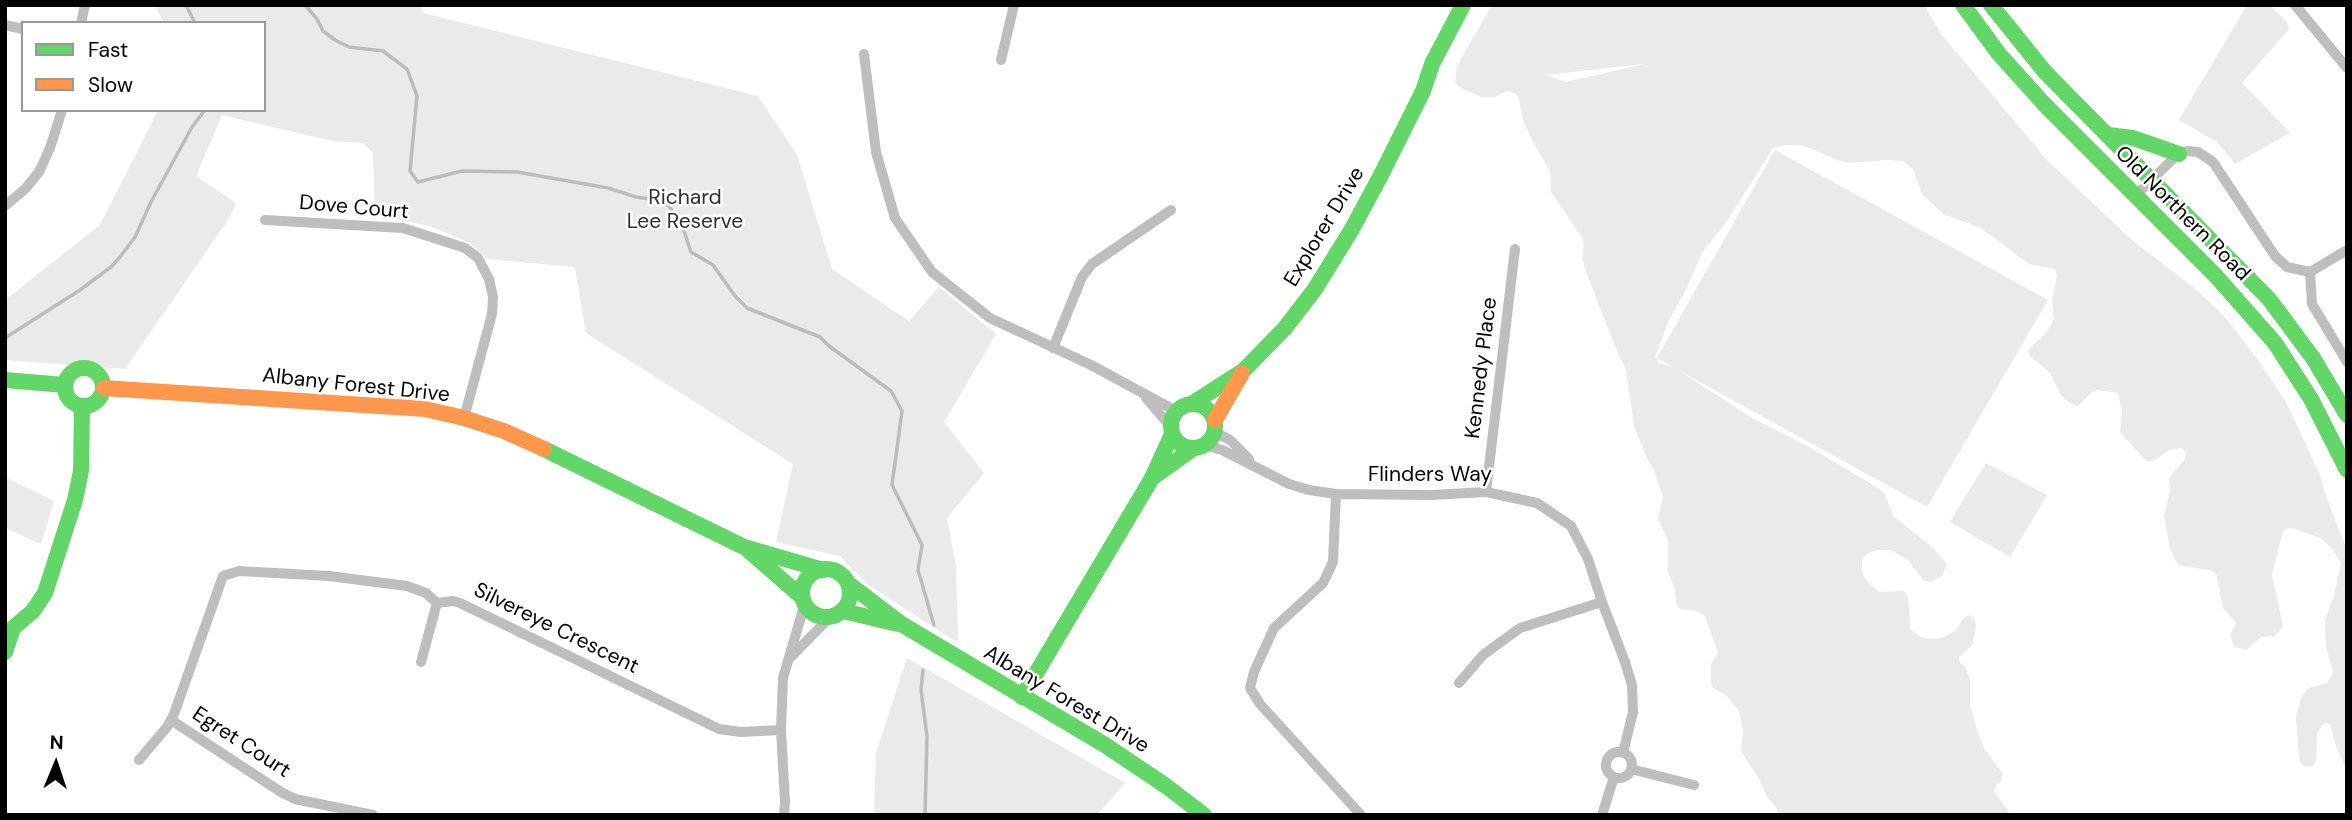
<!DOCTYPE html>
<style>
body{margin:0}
#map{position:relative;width:2352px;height:820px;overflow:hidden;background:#fff;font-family:"DM Sans",sans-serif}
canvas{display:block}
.frame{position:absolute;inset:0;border:7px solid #000;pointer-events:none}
.legend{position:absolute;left:21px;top:21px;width:245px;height:91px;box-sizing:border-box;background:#fff;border:2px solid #999;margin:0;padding:9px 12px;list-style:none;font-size:21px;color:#000}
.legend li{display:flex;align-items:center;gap:14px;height:35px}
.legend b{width:35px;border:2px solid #999}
.north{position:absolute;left:21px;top:729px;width:70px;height:70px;-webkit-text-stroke:5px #fff;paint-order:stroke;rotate:2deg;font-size:19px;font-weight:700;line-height:28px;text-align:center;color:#000}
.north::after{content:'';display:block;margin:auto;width:24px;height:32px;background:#000;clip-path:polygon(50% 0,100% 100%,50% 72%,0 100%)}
</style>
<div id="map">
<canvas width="2352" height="820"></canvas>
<div class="frame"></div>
<ul class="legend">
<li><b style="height:9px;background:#63d668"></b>Fast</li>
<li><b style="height:9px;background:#ff974d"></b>Slow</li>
</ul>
<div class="north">N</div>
</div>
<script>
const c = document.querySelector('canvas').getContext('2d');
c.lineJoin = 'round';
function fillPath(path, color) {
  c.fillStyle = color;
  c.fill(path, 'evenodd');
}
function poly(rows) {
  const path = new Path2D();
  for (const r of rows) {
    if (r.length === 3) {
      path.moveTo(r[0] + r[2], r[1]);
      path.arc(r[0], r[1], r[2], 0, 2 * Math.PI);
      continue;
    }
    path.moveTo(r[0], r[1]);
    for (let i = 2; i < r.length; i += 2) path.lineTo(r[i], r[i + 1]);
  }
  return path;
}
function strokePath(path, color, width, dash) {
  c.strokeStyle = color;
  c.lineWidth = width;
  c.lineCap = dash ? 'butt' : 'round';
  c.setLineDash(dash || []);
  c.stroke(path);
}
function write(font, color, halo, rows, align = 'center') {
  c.font = font + ' "DM Sans",sans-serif';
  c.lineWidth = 5;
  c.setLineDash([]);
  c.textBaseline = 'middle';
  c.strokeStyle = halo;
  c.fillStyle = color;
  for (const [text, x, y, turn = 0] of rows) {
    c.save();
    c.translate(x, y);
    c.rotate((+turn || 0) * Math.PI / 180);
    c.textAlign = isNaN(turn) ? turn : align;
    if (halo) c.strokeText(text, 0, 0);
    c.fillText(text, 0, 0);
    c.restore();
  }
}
fillPath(poly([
 [155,5,420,5,423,13,758,96,797,155,832,269,909,321,939,287,996,334,944,422,984,473,947,518,956,567,958,643,867,584,840,556,776,542,793,464,586,333,575,267,487,259,470,243,433,227,375,215,373,153,363,143,332,141,222,115,196,176,236,203,228,220,125,369,5,360,5,300,100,225,158,110,264,110,264,23,164,23],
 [1492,5,1924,5,1941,34,2047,160,2132,240,2193,287,2217,309,2230,323,2257,359,2286,402,2320,475,2325,494,2347,550,2347,767,2345,768,2335,743,2330,724,2324,723,2317,734,2316,760,2313,766,2306,767,2300,763,2299,757,2296,717,2301,699,2308,688,2327,683,2333,672,2326,647,2325,620,2334,596,2341,563,2331,547,2320,538,2295,529,2288,528,2283,531,2272,575,2283,626,2275,636,2261,637,2246,650,2234,647,2230,635,2236,623,2223,608,2217,576,2213,571,2180,565,2175,560,2170,548,2164,516,2170,491,2169,480,2172,474,2185,459,2186,453,2182,448,2169,450,2153,461,2146,461,2120,432,2122,412,2118,393,2098,390,2092,392,2078,406,2071,404,2061,395,2050,373,2030,356,2028,350,2047,332,2054,320,2052,301,2057,275,2055,269,2029,264,1981,228,1943,214,1922,194,1913,169,1903,161,1889,160,1849,163,1837,160,1812,149,1799,145,1786,145,1773,148,1727,221,1703,251,1687,287,1668,322,1655,357,1659,363,1673,367,1657,358,1775,150,2048,300,1927,507,1678,370,1752,418,1811,448,1878,488,1884,493,1894,517,1930,545,1947,564,1942,576,1930,582,1924,581,1908,560,1891,550,1878,550,1866,554,1862,560,1862,573,1869,584,1879,592,1904,591,1908,596,1910,629,1920,637,1933,639,1945,637,1956,630,1963,619,1969,615,1974,619,1976,625,1973,644,1959,657,1960,663,1965,667,1970,679,1970,705,1977,730,1984,748,2003,774,2001,781,1996,785,1994,791,2011,815,1778,815,1776,807,1767,797,1759,779,1741,751,1743,732,1739,711,1726,695,1714,689,1711,684,1711,664,1718,653,1705,616,1697,611,1680,609,1676,604,1675,590,1668,572,1668,540,1658,519,1663,497,1654,470,1647,458,1634,426,1626,370,1615,346,1588,277,1582,258,1584,245,1581,236,1551,192,1550,171,1532,140,1524,122,1518,96,1513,92,1507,91,1494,97,1481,97,1459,87,1455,82,1457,66],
 [1644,64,1566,82,1546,75],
 [2247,5,2269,5,2287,22,2289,29,2242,83,2290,133,2235,164,2217,142,2179,120],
 [1986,463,2047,495,2010,557,1950,522],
 [5,477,54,501,41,544,5,528],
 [907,658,1125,783,1097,815,874,815,876,753]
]), '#eaeaea');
strokePath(poly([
 [186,5,195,23],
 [305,5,317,19,323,31,335,40,349,47,383,51,407,69,417,96,410,171,418,182,462,171,517,172,608,188,636,197,656,200,669,206,683,228,691,252,713,265,735,296,747,308,820,337,829,346,891,391,902,411,892,485,922,545,918,570,934,625],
 [5,338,80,290,111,267,120,257,135,237,151,202,192,127,205,110],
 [923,670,921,690,927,736,925,815]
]), '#bcbcbc', 3.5);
strokePath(poly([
 [2295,5,2347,68],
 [81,23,85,5],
 [5,25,23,29],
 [864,54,876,152,895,218,932,272,990,318,1091,365,1176,411],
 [1001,60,1014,5],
 [2135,196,2176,156,2187,151,2198,152,2213,162,2275,256,2287,267,2310,272,2347,250],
 [5,206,25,189,39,172,50,148,62,110],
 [265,220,403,228,465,248,478,258,489,279,493,297,492,314,464,418],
 [2310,272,2312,304,2347,362],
 [1053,348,1082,277,1092,264,1171,210],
 [1146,398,1170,426],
 [1215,432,1230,440,1249,459],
 [1204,445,1222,450,1289,484,1309,490,1336,494,1432,495,1486,492,1537,503,1571,526,1588,559,1602,602,1625,662,1632,685,1633,712,1623,753],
 [1486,492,1515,249],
 [1336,494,1333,562,1323,583,1274,628,1254,672,1250,688,1260,704,1361,815],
 [791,657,830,617],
 [421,662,437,603],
 [1459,683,1483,655,1520,628,1602,602],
 [171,720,281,792,295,799,373,815],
 [1619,765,13],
 [139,760,167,727,174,714,223,576,239,571,329,576,407,586,426,593,437,603,453,601,460,603,719,729,741,732,781,730],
 [1631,769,1694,785],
 [784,815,785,802,781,730,783,678,805,603],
 [1602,815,1614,777]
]), '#bebebe', 10);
strokePath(poly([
 [1963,5,1999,54,2045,105,2215,275,2275,343,2311,399,2347,470],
 [1991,5,2045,72,2269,299,2313,358,2347,415],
 [2108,135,2133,138,2179,154],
 [84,387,19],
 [5,380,65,385],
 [1193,403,1243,371,1285,328,1315,289,1352,229,1381,175,1423,91,1432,64,1463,5],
 [1193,426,22],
 [544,449,744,547,823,570],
 [1152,478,1194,448],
 [749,551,803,598],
 [826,593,24],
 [849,584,903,625,1105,745,1166,786,1204,815],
 [843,611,898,624],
 [5,652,13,628,33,611,45,593,75,500,81,471,82,406],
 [1022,697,1152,478,1172,434]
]), '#63d668', 16);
strokePath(poly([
 [104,388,425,409,464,418,504,431,544,449],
 [1215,420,1242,373]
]), '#ff974d', 16);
write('21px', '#2f2f2f', '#fff', [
 ["Richard",685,198],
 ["Lee Reserve",685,222]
]);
write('21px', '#000', '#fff', [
 ["Dove Court",354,208,5],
 ["Old Northern Road",2182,214,45],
 ["Explorer Drive",1325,227,-59],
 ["Kennedy Place",1482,368,-83],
 ["Albany Forest Drive",356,386,6],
 ["Flinders Way",1430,475],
 ["Silvereye Crescent",556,629,26],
 ["Albany Forest Drive",1066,700,31],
 ["Egret Court",241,743,33]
]);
</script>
